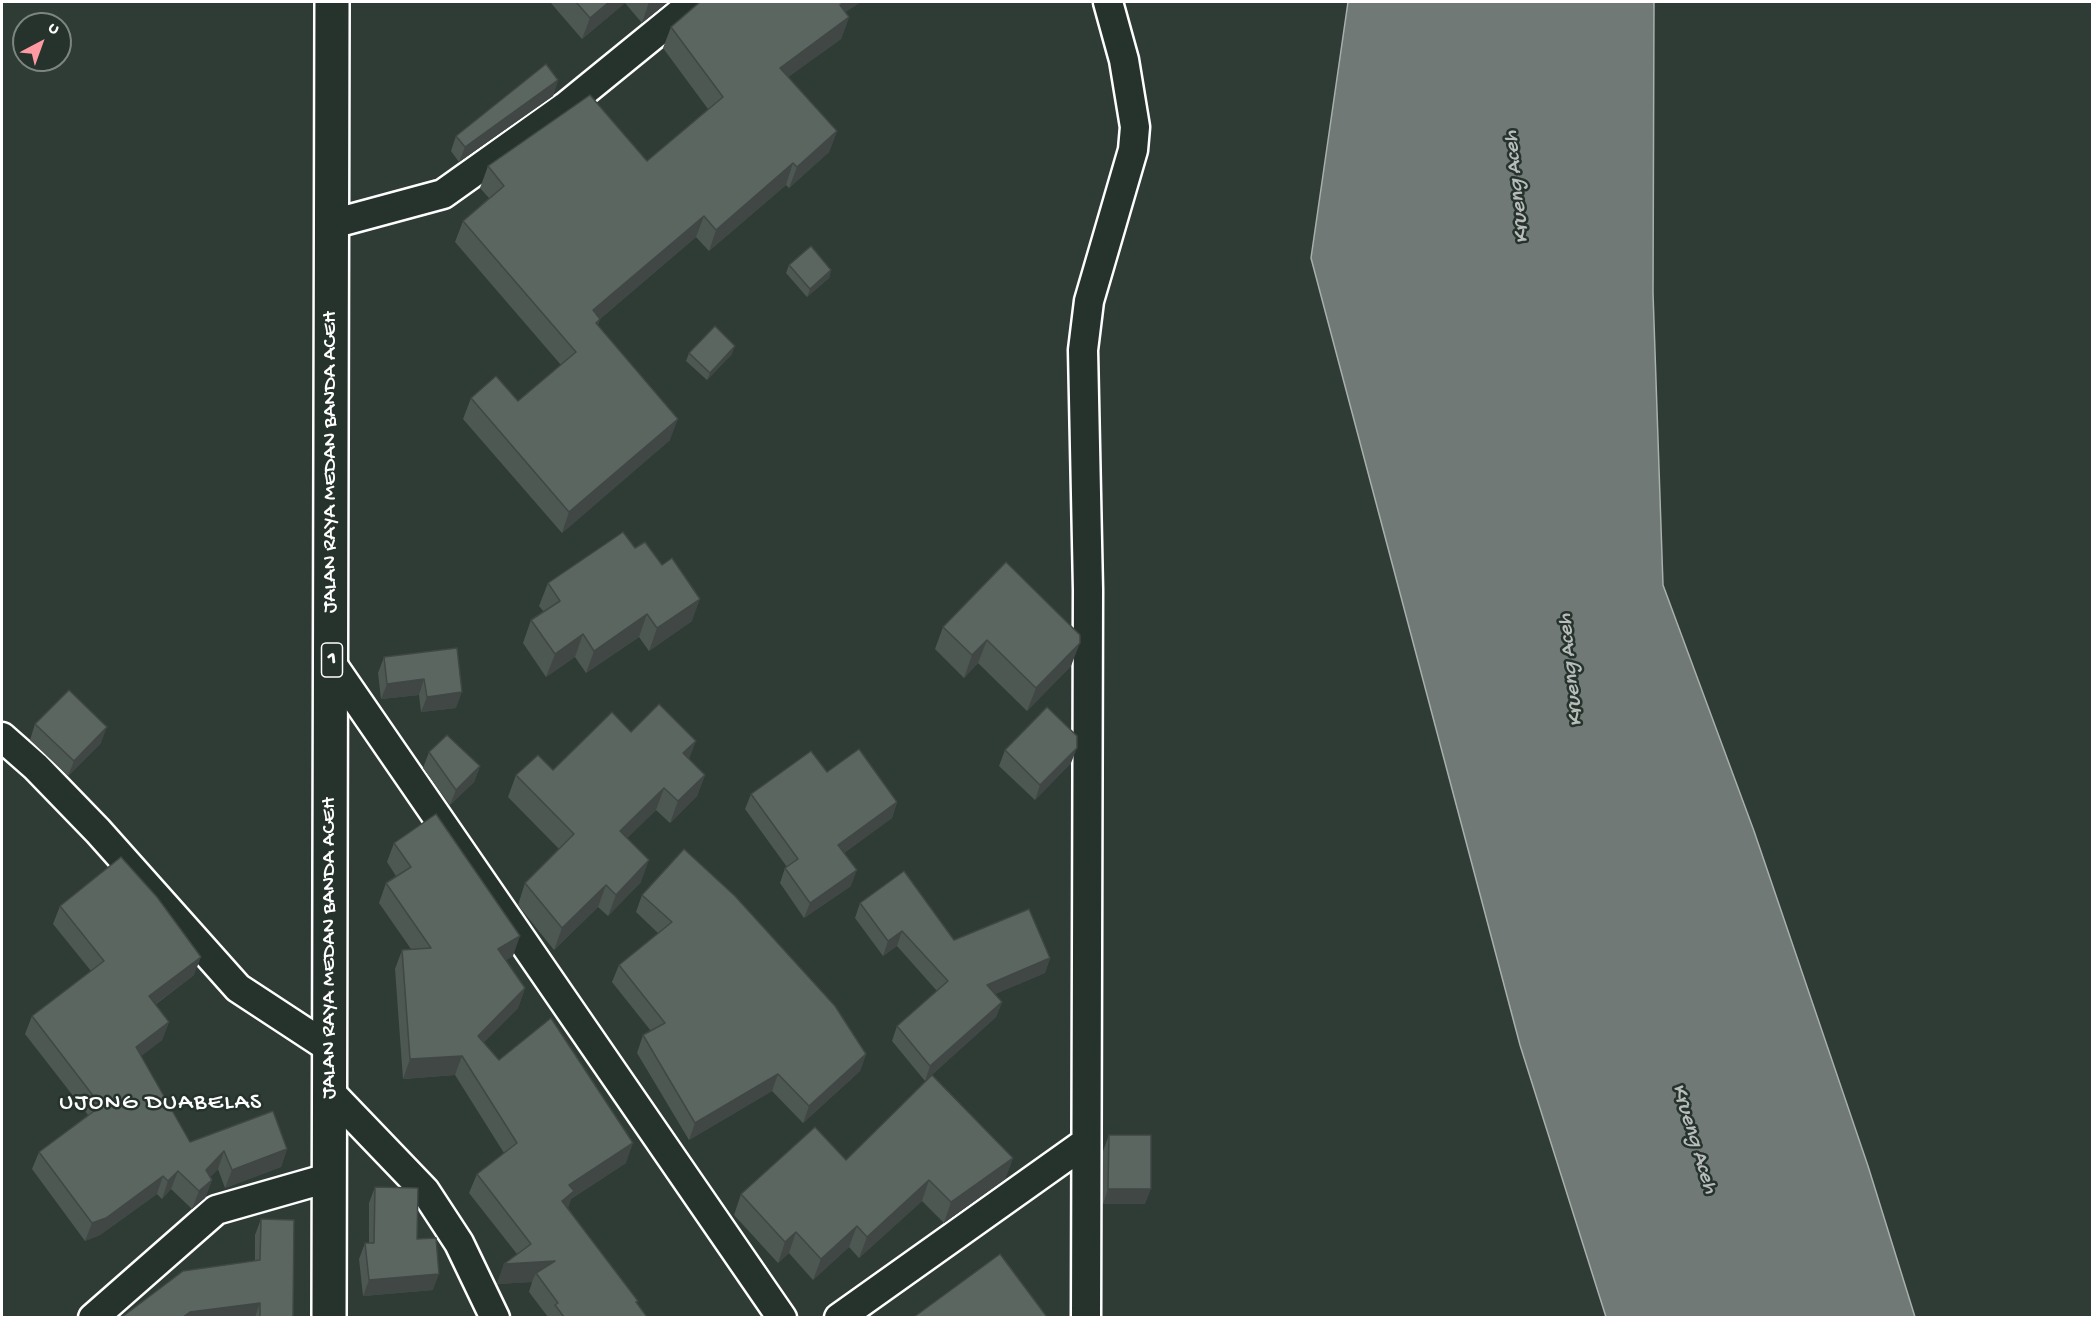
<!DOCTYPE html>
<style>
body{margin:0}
#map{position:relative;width:2094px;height:1319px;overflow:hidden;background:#2f3b35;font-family:"Gochi Hand",sans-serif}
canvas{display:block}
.frame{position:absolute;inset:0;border:3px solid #fff;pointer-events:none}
.north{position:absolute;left:12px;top:12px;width:60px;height:60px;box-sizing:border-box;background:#26332d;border:2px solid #7d8581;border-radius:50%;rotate:41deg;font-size:16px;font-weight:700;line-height:24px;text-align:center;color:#fff}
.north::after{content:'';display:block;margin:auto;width:21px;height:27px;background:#ff9aa2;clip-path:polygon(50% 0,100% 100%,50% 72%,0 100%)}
</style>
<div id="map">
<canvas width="2094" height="1319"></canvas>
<div class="frame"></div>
<div class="north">U</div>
</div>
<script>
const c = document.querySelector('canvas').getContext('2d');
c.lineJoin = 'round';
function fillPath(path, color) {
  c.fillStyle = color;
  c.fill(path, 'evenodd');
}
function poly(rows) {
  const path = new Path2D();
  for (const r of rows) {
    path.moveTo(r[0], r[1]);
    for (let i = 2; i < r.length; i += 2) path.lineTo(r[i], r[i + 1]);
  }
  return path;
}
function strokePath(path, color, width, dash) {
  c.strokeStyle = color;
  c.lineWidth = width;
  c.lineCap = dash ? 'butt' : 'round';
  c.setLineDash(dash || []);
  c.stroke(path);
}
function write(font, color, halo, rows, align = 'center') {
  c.font = font + ' "Gochi Hand",sans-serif';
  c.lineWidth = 5;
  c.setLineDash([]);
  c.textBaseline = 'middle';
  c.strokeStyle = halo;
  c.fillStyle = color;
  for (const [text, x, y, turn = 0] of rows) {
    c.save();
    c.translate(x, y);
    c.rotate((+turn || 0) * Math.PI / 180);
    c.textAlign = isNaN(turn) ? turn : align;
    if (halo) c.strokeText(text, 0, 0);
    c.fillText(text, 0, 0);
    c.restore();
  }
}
const water = poly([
 [1348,2,1654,2,1653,293,1663,585,1754,831,1868,1166,1915,1317,1606,1317,1520,1045,1311,258,1348,2]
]);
fillPath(water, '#707975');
strokePath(water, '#a9afac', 1.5);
const street = poly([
 [332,224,443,194,565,107,694,2],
 [332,664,782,1318],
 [2,737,36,767,98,831,238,988,331,1049],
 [330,1092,425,1191,459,1243,495,1318],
 [93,1318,216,1210,328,1178],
 [839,1318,1085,1143],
 [1086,1318,1088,590,1083,350,1089,301,1133,150,1135,127,1124,60,1108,2]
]);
const highway = poly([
 [329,1318,332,2]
]);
strokePath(street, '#fff', 33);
strokePath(highway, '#fff', 38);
strokePath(street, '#26332d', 28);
strokePath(highway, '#26332d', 33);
fillPath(poly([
 [550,2,668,2,642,23,625,3,582,39],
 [861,2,845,12,849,17,841,39,788,77,837,131,829,152,789,188,786,185,709,251,696,237,600,319,598,325,670,440,562,533,463,419,471,398,518,401,561,365,455,242,463,221,489,198,480,188,488,166,647,161,708,109,663,48,671,27],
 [558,80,553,96,459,162,451,151,456,136],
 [789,265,831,270,829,278,807,297,786,273],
 [689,353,732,354,707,380,686,361],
 [635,548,692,621,649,651,639,637,586,673,575,657,546,677,523,643,531,620,544,612,539,606,548,583],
 [943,627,1071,666,1027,711,978,663,964,678,935,649],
 [457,648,456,708,421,712,419,695,381,699,378,673,384,657],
 [35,724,101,743,68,776,30,740],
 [631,732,689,759,705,775,697,796,670,823,656,810,627,838,641,882,608,916,598,907,554,950,518,905,525,883,559,849,508,797,516,775,553,770],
 [1005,750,1071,763,1035,800,999,766],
 [429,752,480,766,474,782,450,805,423,768],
 [827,772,897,802,892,818,844,853,851,886,804,918,780,883,785,868,787,867,745,809,751,794],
 [394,843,513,956,506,960,525,988,518,1008,483,1043,499,1060,626,1163,571,1199,568,1208,647,1317,548,1317,529,1292,532,1282,497,1284,504,1264,517,1254,469,1193,477,1174,504,1153,455,1075,403,1079,395,969,402,950,411,949,379,903,386,883,396,876,387,862],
 [642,895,866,1054,860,1071,803,1123,772,1091,689,1140,637,1053,643,1035,651,1031,612,982,619,965,658,933,636,912],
 [860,903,954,940,1050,958,1045,973,995,994,1002,1002,996,1017,925,1081,892,1041,897,1026,937,991,897,946,883,956,855,918],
 [60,906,194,975,155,1005,169,1022,162,1040,141,1056,190,1142,287,1149,281,1167,225,1188,218,1169,210,1177,212,1180,205,1198,192,1209,171,1189,162,1199,157,1194,100,1235,85,1241,32,1169,39,1152,88,1115,25,1034,32,1016,91,971,53,924],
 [1109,1135,1145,1204,1103,1204,1103,1151],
 [1013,1158,1005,1179,944,1223,922,1201,859,1258,849,1247,813,1280,789,1253,778,1263,734,1215,741,1194],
 [375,1187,417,1239,433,1290,363,1296,359,1259,365,1243,369,1243,369,1203],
 [261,1219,293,1317,122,1317,255,1260,255,1235]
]), '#4e5853');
fillPath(poly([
 [609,2,626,2,625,3,582,39,590,18],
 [649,2,668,2,642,23],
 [845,2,861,2,845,12,840,5],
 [849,17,841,39,772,89,780,68],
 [558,80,553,96,459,162,465,147],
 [837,131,829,152,789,188,797,167],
 [793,163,786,185,709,251,716,230],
 [704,216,696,237,600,319,592,340,593,310],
 [831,270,829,278,807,297,810,289],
 [735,346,732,354,707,380,710,373],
 [678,419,670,440,562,533,569,512],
 [700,599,692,621,649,651,657,628],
 [647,614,639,637,586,673,594,651],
 [583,634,575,657,546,677,555,654],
 [987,640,978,663,964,678,972,655],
 [1080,643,1071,666,1027,711,1036,688],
 [424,679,419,695,381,699,387,684],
 [462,692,456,708,421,712,427,697],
 [107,727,101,743,68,776,74,761],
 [696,741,688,762,683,753],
 [1077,748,1071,763,1035,800,1040,785],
 [480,766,474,782,450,805,456,790],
 [705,775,697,796,670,823,678,801],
 [664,788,656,810,612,853,620,831],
 [897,802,892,818,833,861,838,845],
 [649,860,641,882,608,916,616,895],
 [857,870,851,886,804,918,810,903],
 [606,885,598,907,554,950,562,928],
 [902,931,897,946,883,956,888,941],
 [520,936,513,956,491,968,498,949],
 [201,957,194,975,142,1014,149,996],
 [1050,958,1045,973,981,1000,987,985],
 [525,988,518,1008,470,1056,478,1036],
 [1002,1002,996,1017,925,1081,930,1066],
 [169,1022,162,1040,130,1065,136,1047],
 [866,1054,860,1071,803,1123,809,1106],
 [462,1056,455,1075,403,1079,410,1059],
 [778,1074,772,1091,689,1140,695,1123],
 [633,1143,626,1163,571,1199,567,1211,562,1201,569,1185],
 [287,1149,281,1167,225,1188,232,1170],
 [224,1151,218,1169,200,1188,206,1170],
 [1013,1158,1005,1179,944,1223,951,1202],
 [178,1171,171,1189,162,1199,168,1181],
 [163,1176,157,1194,100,1235,85,1241,92,1223],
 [212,1180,205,1198,192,1209,199,1191],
 [929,1180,922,1201,859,1258,867,1237],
 [1108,1189,1151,1189,1145,1204,1103,1204],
 [857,1226,849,1247,813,1280,821,1259],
 [796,1232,789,1253,778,1263,785,1242],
 [555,1261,536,1273,532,1282,497,1284,504,1264],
 [439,1274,433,1290,363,1296,369,1280],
 [260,1303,255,1317,183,1317,190,1312]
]), '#404744');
const building = poly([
 [576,2,609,2,590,18,576,2],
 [700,2,845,2,840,5,849,17,780,68,837,131,797,167,793,163,716,230,704,216,593,310,600,319,596,323,678,419,569,512,471,398,496,376,518,401,576,352,463,221,504,186,488,166,590,95,647,161,723,97,671,27,700,2],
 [546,64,558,80,465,147,456,136,546,64],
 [811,246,831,270,810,289,789,265,811,246],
 [715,326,735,346,710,373,689,353,715,326],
 [623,532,635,548,645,542,662,565,672,558,700,599,657,628,647,614,594,651,583,634,555,654,531,620,560,601,548,583,623,532],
 [1006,562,1080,635,1080,643,1036,688,987,640,972,655,943,627,1006,562],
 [457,648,462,692,427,697,424,679,387,684,384,657,457,648],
 [69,690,107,727,74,761,35,724,69,690],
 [659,704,696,741,683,753,705,775,678,801,664,788,620,831,649,860,616,895,606,885,562,928,525,883,574,834,516,775,538,755,553,770,612,712,631,732,659,704],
 [1047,707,1077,736,1077,748,1040,785,1005,750,1047,707],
 [447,735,480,766,456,790,429,752,447,735],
 [859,749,897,802,838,845,857,870,810,903,785,868,798,859,751,794,811,751,827,772,859,749],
 [436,814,520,936,498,949,525,988,478,1036,499,1060,551,1018,633,1143,569,1185,574,1191,562,1201,638,1301,636,1302,647,1317,564,1317,555,1305,558,1303,536,1273,555,1261,504,1264,531,1244,477,1174,517,1143,462,1056,410,1059,402,950,431,948,386,883,411,867,394,843,436,814],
 [684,849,735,896,835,1006,866,1054,809,1106,778,1074,695,1123,643,1035,665,1023,619,965,672,922,642,895,684,849],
 [121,857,157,897,201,957,149,996,169,1022,136,1047,190,1142,273,1111,287,1149,232,1170,224,1151,206,1170,212,1180,199,1191,178,1171,168,1181,163,1176,106,1218,92,1223,39,1152,101,1106,32,1016,104,961,60,906,121,857],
 [904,871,954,940,1029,909,1050,958,987,985,1002,1002,930,1066,897,1026,948,981,902,931,888,941,860,903,904,871],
 [932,1075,1013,1158,951,1202,929,1180,867,1237,857,1226,821,1259,796,1232,785,1242,741,1194,815,1127,846,1160,932,1075],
 [1109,1135,1151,1135,1151,1189,1108,1189,1109,1135],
 [375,1187,418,1188,417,1239,436,1238,439,1274,369,1280,365,1243,374,1243,375,1187],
 [261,1219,294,1220,293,1317,260,1317,260,1303,190,1312,183,1317,122,1317,183,1271,260,1260,261,1219],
 [1000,1254,1047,1317,914,1317,1000,1254]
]);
fillPath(building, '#5b6661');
strokePath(building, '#404744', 1.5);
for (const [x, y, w] of [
 [332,660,21]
]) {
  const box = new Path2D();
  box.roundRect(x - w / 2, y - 17, w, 34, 4.5);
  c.fillStyle = '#26332d';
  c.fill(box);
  strokePath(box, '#fff', 1.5);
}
write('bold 20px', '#fff', null, [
 ["1",332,660]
]);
write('21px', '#fff', '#26332d', [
 ["JALAN RAYA MEDAN BANDA ACEH",332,462,-90],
 ["JALAN RAYA MEDAN BANDA ACEH",331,948,-90]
]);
write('italic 22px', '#b8bcba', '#26332d', [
 ["Krueng Aceh",1518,187,-96],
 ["Krueng Aceh",1572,670,-96],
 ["Krueng Aceh",1693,1139,73]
]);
c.letterSpacing = '1.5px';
write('24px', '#fff', '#26332d', [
 ["UJONG DUABELAS",161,1104]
]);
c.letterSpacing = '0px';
</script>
